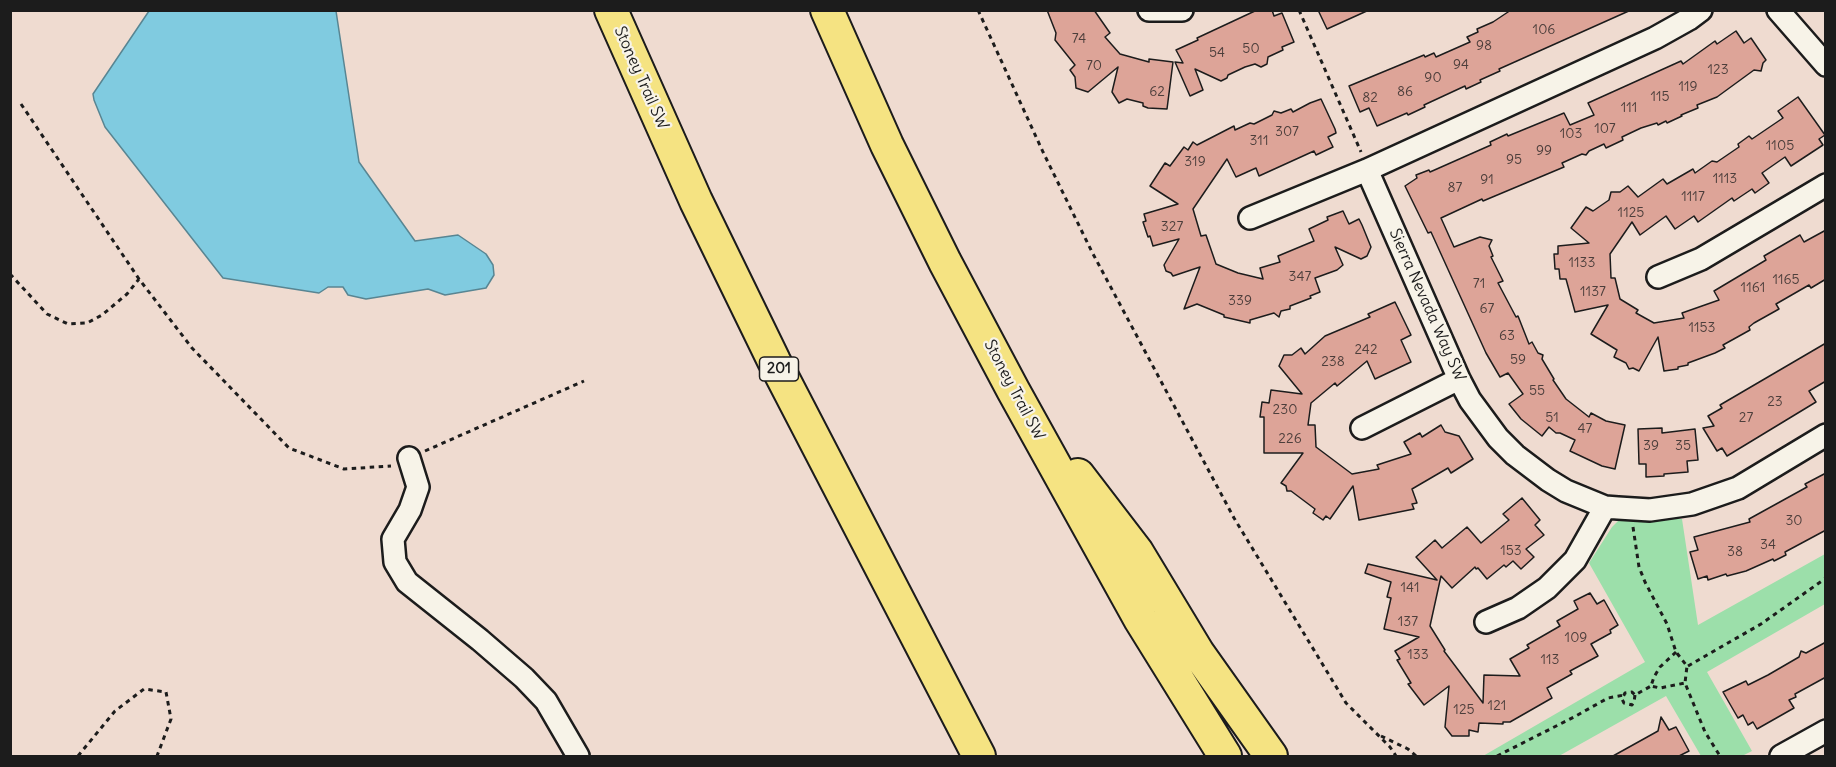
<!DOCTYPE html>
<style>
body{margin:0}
#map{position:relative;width:1836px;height:767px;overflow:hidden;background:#efdbd0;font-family:Delius,sans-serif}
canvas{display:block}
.frame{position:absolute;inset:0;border:12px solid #1c1c1c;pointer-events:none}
</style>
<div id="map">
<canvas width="1836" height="767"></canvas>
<div class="frame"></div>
</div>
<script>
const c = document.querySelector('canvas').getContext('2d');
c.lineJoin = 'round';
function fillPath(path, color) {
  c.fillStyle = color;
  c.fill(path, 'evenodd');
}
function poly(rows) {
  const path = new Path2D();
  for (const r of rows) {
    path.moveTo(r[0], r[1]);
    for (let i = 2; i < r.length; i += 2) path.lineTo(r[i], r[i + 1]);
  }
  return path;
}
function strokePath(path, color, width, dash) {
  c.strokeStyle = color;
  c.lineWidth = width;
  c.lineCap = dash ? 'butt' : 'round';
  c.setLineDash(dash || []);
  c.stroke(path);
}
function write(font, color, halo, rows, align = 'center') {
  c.font = font + ' Delius,sans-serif';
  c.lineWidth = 4.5;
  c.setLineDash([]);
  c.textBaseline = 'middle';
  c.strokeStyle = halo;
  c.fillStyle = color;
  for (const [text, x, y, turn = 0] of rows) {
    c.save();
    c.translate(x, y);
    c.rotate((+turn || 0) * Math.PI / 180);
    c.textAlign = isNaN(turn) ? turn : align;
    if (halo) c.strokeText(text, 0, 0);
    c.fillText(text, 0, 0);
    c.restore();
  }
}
fillPath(poly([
 [1626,519,1682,519,1698,625,1825,554,1825,604,1707,672,1752,751,1742,756,1701,756,1666,696,1559,756,1483,756,1645,662,1589,563,1612,527,1619,520]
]), '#9cdfaa');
const water = poly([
 [149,11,336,11,359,162,415,241,458,235,486,254,493,265,494,275,486,288,445,295,428,289,366,299,348,295,343,287,328,287,319,293,223,278,105,127,94,100,93,94,149,11]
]);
fillPath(water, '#80cbe0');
strokePath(water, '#588592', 1.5);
const building = poly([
 [1047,10,1094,10,1110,33,1105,37,1120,54,1149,62,1149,59,1173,62,1167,109,1148,108,1143,106,1143,103,1127,99,1119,103,1112,92,1118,67,1088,92,1076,88,1075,77,1070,70,1075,65,1055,40,1056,33,1047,10],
 [1257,10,1272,10,1274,16,1282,13,1294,42,1282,47,1283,50,1268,57,1267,64,1261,67,1255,64,1245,67,1228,75,1227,78,1221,81,1195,69,1203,90,1190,96,1175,62,1183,63,1176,50,1198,40,1197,38,1257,10],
 [1318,10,1369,10,1327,29,1318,10],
 [1511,10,1631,10,1499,69,1500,71,1480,80,1481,82,1466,89,1465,86,1424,105,1425,107,1408,115,1407,113,1377,126,1369,108,1360,112,1349,86,1424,55,1425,57,1434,53,1436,57,1470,42,1467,37,1478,32,1477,29,1493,22,1511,10],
 [1736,31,1744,43,1751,38,1766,60,1763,63,1761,71,1754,70,1717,97,1697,105,1698,108,1681,115,1682,116,1667,123,1666,121,1658,125,1657,123,1641,128,1622,137,1623,140,1606,148,1604,144,1589,151,1586,155,1582,154,1562,163,1564,167,1483,201,1482,199,1441,218,1454,247,1480,237,1492,240,1489,246,1493,256,1491,257,1503,281,1498,283,1516,317,1518,316,1529,344,1532,342,1538,353,1543,355,1542,359,1554,379,1553,380,1566,399,1589,417,1591,413,1606,421,1625,425,1615,469,1602,466,1570,451,1575,440,1560,433,1556,433,1549,427,1542,436,1521,419,1509,404,1523,394,1508,373,1500,377,1486,353,1431,232,1428,233,1405,186,1417,178,1416,175,1429,170,1430,172,1491,145,1490,142,1507,134,1508,136,1564,113,1570,125,1594,115,1588,103,1681,61,1683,64,1715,41,1717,44,1736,31],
 [1798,97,1825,135,1819,139,1823,145,1791,166,1785,157,1762,173,1769,183,1755,193,1752,189,1734,201,1732,198,1698,222,1694,216,1675,229,1666,216,1640,235,1632,222,1610,254,1611,278,1615,278,1620,299,1638,310,1636,313,1654,323,1684,318,1682,313,1719,300,1714,291,1766,260,1764,256,1800,235,1804,242,1826,230,1826,279,1811,288,1809,285,1776,304,1779,309,1754,323,1749,327,1750,330,1723,345,1725,348,1715,353,1688,363,1688,365,1678,367,1678,369,1664,371,1658,337,1639,371,1633,368,1629,369,1626,363,1614,357,1617,350,1591,334,1608,305,1575,312,1566,279,1560,279,1559,269,1555,269,1554,254,1558,254,1558,246,1589,243,1571,228,1586,207,1593,211,1609,200,1611,192,1620,192,1628,186,1638,197,1663,179,1667,184,1693,169,1695,173,1712,161,1717,162,1739,147,1738,144,1749,136,1752,139,1783,118,1778,111,1798,97],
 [1321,99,1335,129,1336,133,1328,137,1333,147,1316,155,1314,151,1259,176,1256,168,1236,177,1227,159,1193,209,1201,236,1206,235,1216,264,1238,273,1263,279,1260,268,1280,262,1278,256,1314,241,1309,229,1328,220,1327,217,1343,211,1349,224,1359,219,1362,225,1371,247,1367,256,1361,259,1335,247,1343,265,1337,270,1315,278,1320,292,1310,296,1311,298,1290,306,1290,309,1281,311,1279,317,1274,313,1250,320,1250,323,1224,317,1224,315,1197,304,1184,309,1200,267,1173,276,1171,273,1166,271,1164,265,1179,239,1153,246,1150,236,1148,237,1143,222,1146,221,1144,214,1178,204,1150,186,1165,163,1170,166,1184,147,1188,150,1193,142,1197,145,1234,126,1235,130,1250,123,1254,124,1272,115,1274,111,1281,113,1291,109,1293,112,1310,103,1321,99],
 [1395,302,1411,335,1401,340,1411,362,1375,379,1367,361,1337,386,1335,383,1311,403,1308,425,1315,425,1316,447,1352,474,1379,469,1377,465,1411,454,1404,442,1420,433,1422,437,1441,425,1445,432,1459,436,1473,459,1451,473,1448,468,1412,489,1417,503,1412,504,1414,509,1359,520,1353,486,1330,519,1326,516,1323,520,1313,513,1315,509,1291,491,1287,491,1286,486,1281,483,1303,453,1264,453,1264,417,1260,417,1262,402,1269,403,1271,390,1302,394,1279,366,1284,355,1292,355,1301,348,1305,354,1325,336,1370,317,1368,314,1395,302],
 [1826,343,1826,381,1809,391,1816,402,1727,456,1722,448,1717,451,1703,428,1714,426,1708,416,1722,408,1720,405,1826,343],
 [1662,428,1662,433,1695,429,1698,460,1687,461,1688,472,1664,474,1664,476,1646,477,1646,464,1639,464,1638,429,1662,428],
 [1826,473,1826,530,1785,552,1786,555,1774,561,1773,559,1746,571,1727,576,1726,574,1708,580,1707,576,1698,579,1690,552,1698,550,1694,537,1750,522,1749,519,1807,487,1805,484,1826,473],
 [1522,498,1540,520,1535,525,1544,535,1526,549,1534,557,1521,569,1513,561,1506,567,1504,565,1487,579,1478,568,1476,569,1475,567,1452,588,1441,576,1430,626,1445,650,1444,651,1483,703,1484,675,1520,676,1510,659,1529,648,1527,645,1560,626,1557,621,1578,609,1574,601,1590,593,1597,604,1604,600,1618,625,1610,630,1611,633,1591,644,1598,656,1570,671,1572,674,1547,688,1552,698,1510,722,1503,722,1503,724,1479,723,1478,732,1469,730,1469,736,1452,736,1445,727,1449,686,1424,705,1408,684,1411,683,1397,660,1400,659,1395,651,1419,637,1384,629,1391,598,1387,597,1391,582,1365,573,1368,564,1437,580,1416,557,1435,540,1442,548,1467,527,1481,543,1509,520,1503,514,1522,498],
 [1826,642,1826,677,1795,694,1796,697,1789,700,1794,708,1757,729,1753,722,1748,725,1743,715,1738,718,1723,692,1746,681,1748,685,1768,675,1799,657,1801,651,1806,653,1826,642],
 [1661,717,1669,730,1676,727,1689,751,1679,756,1613,756,1658,731,1661,717]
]);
fillPath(building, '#dda498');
strokePath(building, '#1c1c1c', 1.5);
const minor = poly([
 [1149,10,1182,10],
 [1778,10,1826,65],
 [1367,170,1459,379,1470,400,1498,438,1515,455,1548,480,1566,491,1605,507,1618,508,1650,510,1692,504,1738,488,1826,435],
 [1250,218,1367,170,1655,38,1689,19,1701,10],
 [1658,277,1701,259,1826,185],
 [1362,428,1459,379],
 [409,458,418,487,410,510,393,539,395,562,407,582,480,640,524,678,546,701,578,756],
 [1486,622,1518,608,1547,588,1575,560,1605,507],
 [1781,756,1826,731]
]);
const highway = poly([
 [611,10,696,201,774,361,979,756],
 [827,10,887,145,945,262,1013,390,1140,619,1225,756],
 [1078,475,1137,552,1198,653,1271,756]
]);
strokePath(minor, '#1c1c1c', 26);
strokePath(highway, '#1c1c1c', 36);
strokePath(poly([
 [978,10,1043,152,1092,252,1234,518,1346,703,1390,747,1396,756],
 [1299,10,1361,152],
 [21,104,139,279,192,348,289,448,344,469,391,466],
 [10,274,47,314,68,324,87,323,102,315,127,294,139,279],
 [425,451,584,381],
 [1633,527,1639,567,1645,582,1667,624,1676,652,1687,666,1685,683,1705,732,1720,756],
 [1676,652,1660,667,1654,677,1651,686,1660,688,1685,683],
 [1688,666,1761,624,1826,578],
 [1635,695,1634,702,1632,705,1624,703,1622,699,1625,693,1632,692,1635,695,1651,686],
 [1381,736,1408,749,1416,756],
 [78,756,115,711,144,689,166,692,171,719,157,756],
 [1497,756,1574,717,1608,698,1624,695]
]), '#1c1c1c', 3, [4.5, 4.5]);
strokePath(minor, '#f7f3e8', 21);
strokePath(highway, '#f5e382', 32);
write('14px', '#4c3e3b', null, [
 ["106",1544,30],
 ["74",1079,39],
 ["98",1484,46],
 ["50",1251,49],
 ["54",1217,53],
 ["94",1461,65],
 ["70",1094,66],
 ["123",1718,70],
 ["90",1433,78],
 ["119",1688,87],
 ["62",1157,92],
 ["86",1405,92],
 ["115",1660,97],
 ["82",1370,98],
 ["111",1629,108],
 ["107",1605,129],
 ["307",1287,132],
 ["103",1571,134],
 ["311",1259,141],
 ["1105",1780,146],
 ["99",1544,151],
 ["95",1514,160],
 ["319",1195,162],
 ["1113",1725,179],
 ["91",1487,180],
 ["87",1455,188],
 ["1117",1693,197],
 ["1125",1631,213],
 ["327",1172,227],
 ["1133",1582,263],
 ["347",1300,277],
 ["1165",1786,280],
 ["71",1479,284],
 ["1161",1753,288],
 ["1137",1593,292],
 ["339",1240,301],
 ["67",1487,309],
 ["1153",1702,328],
 ["63",1507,336],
 ["242",1366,350],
 ["59",1518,360],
 ["238",1333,362],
 ["55",1537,391],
 ["23",1775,402],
 ["230",1285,410],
 ["51",1552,418],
 ["27",1746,418],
 ["47",1585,429],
 ["226",1290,439],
 ["39",1651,446],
 ["35",1683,446],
 ["30",1794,521],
 ["34",1768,545],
 ["153",1511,551],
 ["38",1735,552],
 ["141",1410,588],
 ["137",1408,622],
 ["109",1576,638],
 ["133",1418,655],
 ["113",1550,660],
 ["121",1497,706],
 ["125",1464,710]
]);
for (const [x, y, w] of [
 [779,369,39]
]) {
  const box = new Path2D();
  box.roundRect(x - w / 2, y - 12, w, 24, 4.5);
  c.fillStyle = '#f7f3e8';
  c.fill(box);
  strokePath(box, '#1c1c1c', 1.5);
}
write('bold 15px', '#1c1c1c', null, [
 ["201",779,369]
]);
write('16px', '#1c1c1c', '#f7f3e8', [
 ["Stoney Trail SW",641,78,66],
 ["Sierra Nevada Way SW",1427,305,66],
 ["Stoney Trail SW",1014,390,62]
]);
</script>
